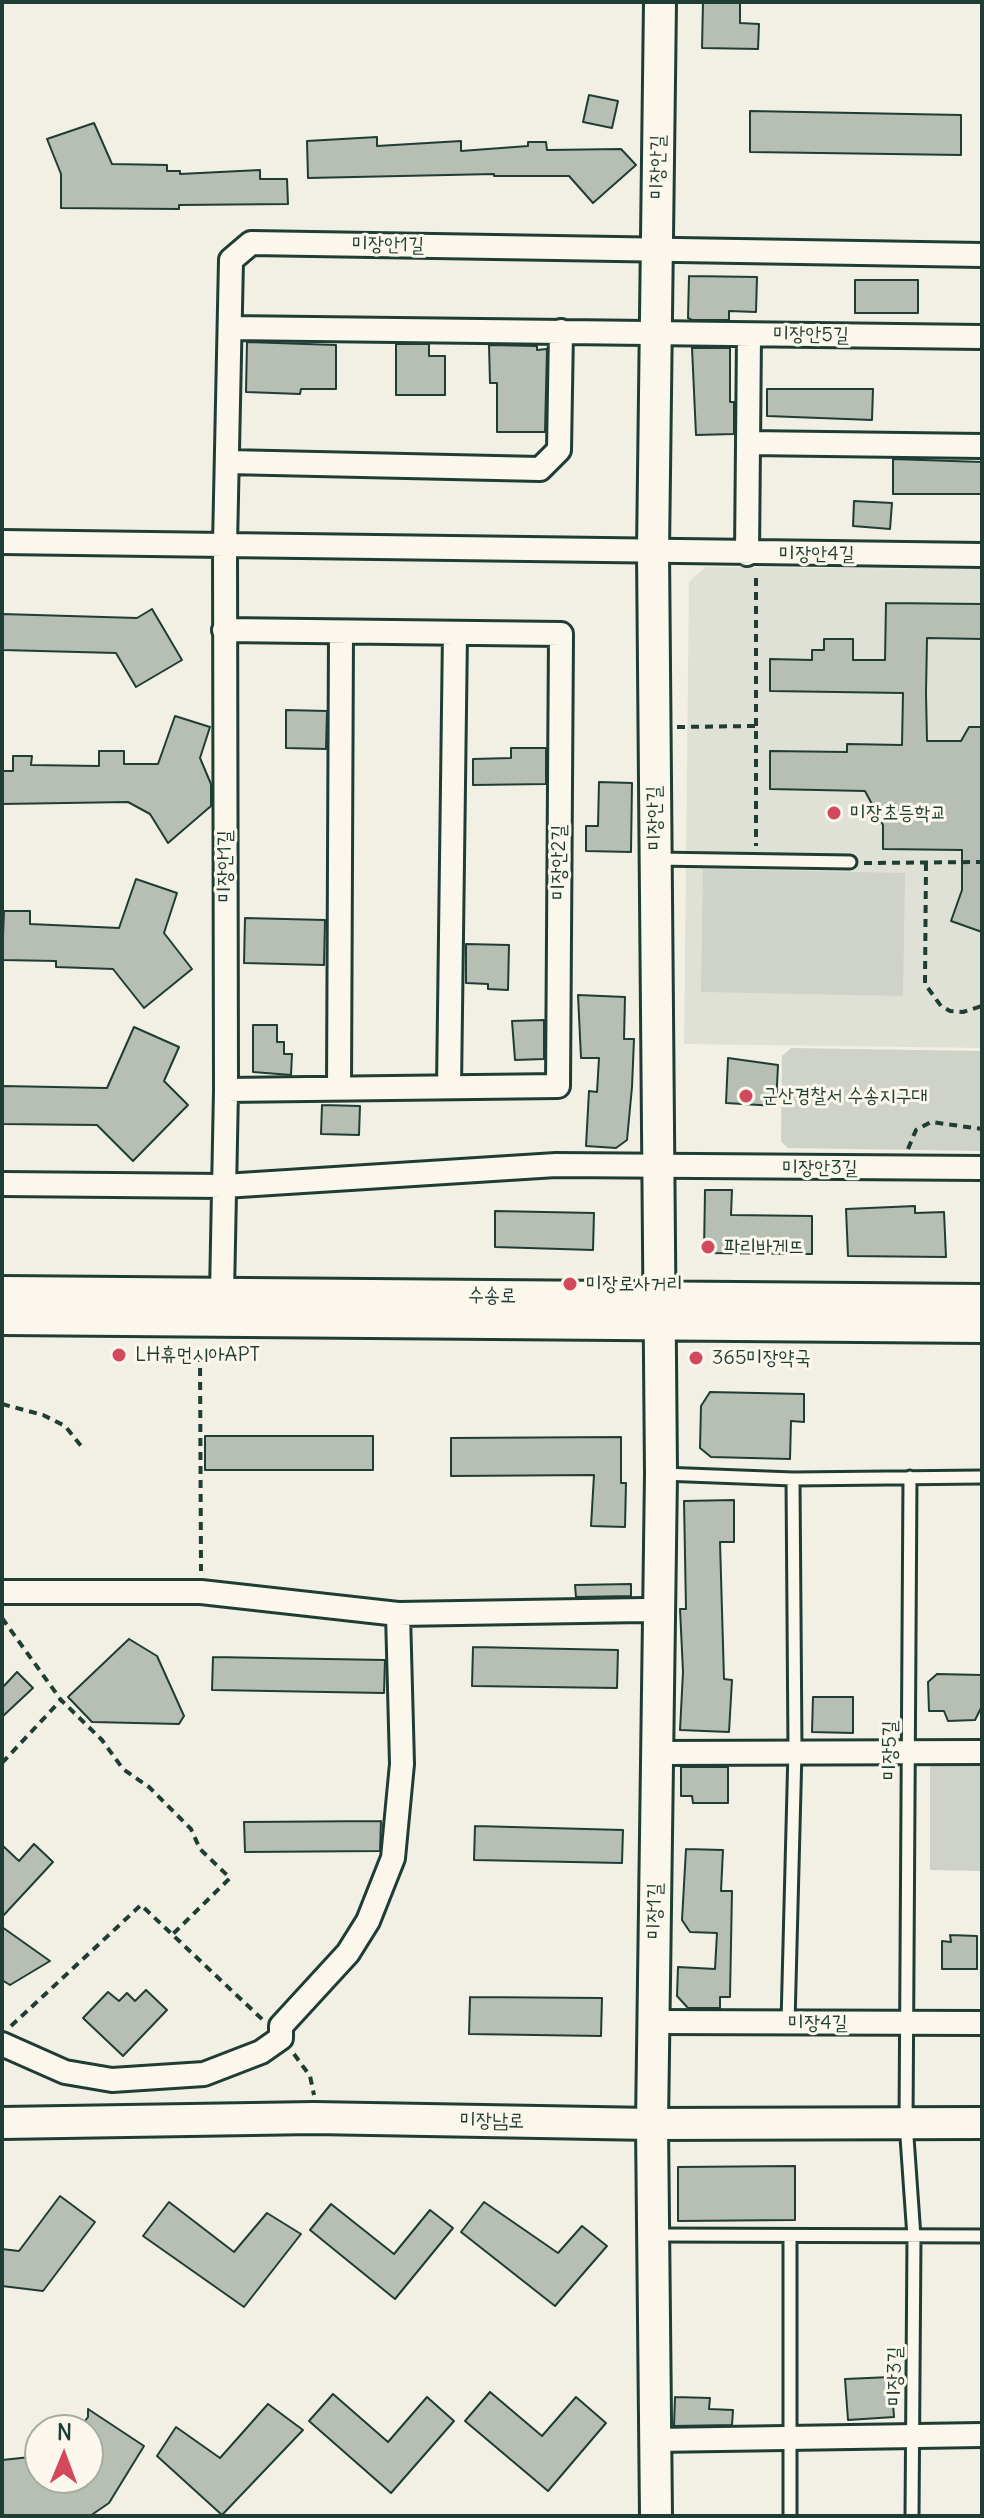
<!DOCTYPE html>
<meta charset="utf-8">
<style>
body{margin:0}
#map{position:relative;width:984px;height:2518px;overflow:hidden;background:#f2f0e5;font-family:Delius,sans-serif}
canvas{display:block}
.frame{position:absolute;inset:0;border:4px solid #1f3d34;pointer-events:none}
.north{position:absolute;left:24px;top:2414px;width:80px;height:80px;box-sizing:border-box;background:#fbf7ec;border:2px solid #a3ada2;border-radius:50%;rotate:1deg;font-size:22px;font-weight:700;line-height:32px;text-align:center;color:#1f3d34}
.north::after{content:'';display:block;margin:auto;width:28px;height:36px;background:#d1495b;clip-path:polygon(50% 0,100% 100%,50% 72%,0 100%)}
</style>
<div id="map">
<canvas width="984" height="2518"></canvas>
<div class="frame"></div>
<div class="north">N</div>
</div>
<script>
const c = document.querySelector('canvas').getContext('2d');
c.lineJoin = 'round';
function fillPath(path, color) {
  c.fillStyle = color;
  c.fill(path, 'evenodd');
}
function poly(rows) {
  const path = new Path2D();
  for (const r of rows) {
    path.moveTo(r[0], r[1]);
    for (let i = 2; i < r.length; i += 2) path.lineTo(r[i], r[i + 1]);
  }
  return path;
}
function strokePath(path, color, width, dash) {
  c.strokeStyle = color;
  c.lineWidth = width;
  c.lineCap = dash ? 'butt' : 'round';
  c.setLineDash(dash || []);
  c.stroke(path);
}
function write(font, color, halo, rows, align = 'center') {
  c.font = font + ' Delius,"Poor Story",sans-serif';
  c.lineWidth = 6;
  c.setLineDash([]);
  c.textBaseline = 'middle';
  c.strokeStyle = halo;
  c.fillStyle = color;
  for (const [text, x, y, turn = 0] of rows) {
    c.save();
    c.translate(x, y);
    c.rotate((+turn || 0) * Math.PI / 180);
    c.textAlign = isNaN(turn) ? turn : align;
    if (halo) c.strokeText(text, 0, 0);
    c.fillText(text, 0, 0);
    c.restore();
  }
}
fillPath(poly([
 [705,567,982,569,982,1048,684,1044,689,582]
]), '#e0e1d6');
fillPath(poly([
 [703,869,905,873,903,996,701,992],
 [791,1048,982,1051,982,1151,788,1148,781,1141,782,1056],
 [930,1761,982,1762,982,1871,930,1870]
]), '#cfd2c8');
const building = poly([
 [703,2,740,2,740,23,759,24,758,49,702,48,703,2],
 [589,95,618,101,612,128,583,122,589,95],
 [750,111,961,115,961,155,750,152,750,111],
 [94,123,112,164,167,165,167,171,180,171,180,174,260,170,260,179,287,179,288,204,179,205,179,209,61,208,61,174,47,139,94,123],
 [377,137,377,146,461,141,461,151,528,146,528,142,546,142,547,150,621,149,636,165,593,203,569,176,494,176,494,174,308,178,307,141,377,137],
 [689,276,757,277,756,312,729,311,729,320,692,320,688,318,689,276],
 [855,280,918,280,918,313,855,313,855,280],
 [247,342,336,345,336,389,301,389,300,394,246,392,247,342],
 [396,344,429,344,429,356,445,356,445,395,396,395,396,344],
 [489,345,537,346,537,350,547,349,545,432,497,432,497,383,490,383,489,345],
 [692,348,730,348,730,402,734,402,734,434,696,435,692,348],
 [767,389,873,389,872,420,767,416,767,389],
 [893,459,982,462,982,494,893,494,893,459],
 [854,501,892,503,890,529,853,526,854,501],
 [886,603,982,604,982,639,927,638,926,693,927,741,961,741,969,727,982,727,982,932,951,921,962,890,962,850,883,849,883,825,865,791,770,789,770,751,847,752,847,744,902,745,903,693,770,691,770,659,812,660,812,650,824,650,824,639,853,639,853,660,885,660,886,603],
 [152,609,182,660,136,687,116,653,2,650,2,614,137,618,152,609],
 [286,710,327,711,326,749,286,748,286,710],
 [175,716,210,727,200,758,211,784,211,806,168,843,150,814,128,802,2,804,2,771,13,771,13,756,32,756,31,765,99,766,99,751,124,751,124,764,158,764,175,716],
 [511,748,546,748,546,784,473,785,473,759,511,758,511,748],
 [599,782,632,783,631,852,586,851,586,826,598,826,599,782],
 [136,879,177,893,164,933,192,969,144,1008,113,969,56,967,56,961,2,960,4,911,30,911,30,924,119,928,136,879],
 [245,918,325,920,324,965,244,963,245,918],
 [466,944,509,945,508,990,488,989,488,984,466,983,466,944],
 [578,995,625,997,624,1039,634,1039,632,1087,627,1140,616,1148,586,1146,589,1091,597,1092,599,1058,581,1058,578,995],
 [544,1020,544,1059,515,1060,512,1021,544,1020],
 [253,1025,277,1025,277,1042,284,1042,284,1054,292,1054,291,1075,253,1072,253,1025],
 [134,1027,179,1047,164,1081,188,1105,133,1161,97,1125,2,1124,2,1086,107,1088,134,1027],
 [728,1058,778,1065,776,1106,726,1103,728,1058],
 [322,1105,360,1106,359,1135,321,1134,322,1105],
 [705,1190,732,1190,731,1215,812,1216,812,1254,704,1253,705,1190],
 [915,1206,915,1213,944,1212,946,1257,848,1256,846,1209,915,1206],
 [495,1211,594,1213,593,1250,495,1247,495,1211],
 [710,1392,804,1394,804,1422,791,1421,790,1459,711,1457,700,1448,701,1406,710,1392],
 [205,1436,373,1436,373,1470,205,1470,205,1436],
 [621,1437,621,1483,626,1483,625,1527,591,1526,594,1475,451,1476,451,1438,621,1437],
 [734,1500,734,1542,720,1542,724,1679,732,1680,729,1732,680,1730,683,1672,680,1609,686,1609,684,1501,734,1500],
 [631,1584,631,1596,576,1597,575,1585,631,1584],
 [129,1639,157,1656,184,1716,179,1724,92,1722,68,1697,129,1639],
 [473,1647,618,1650,617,1688,472,1686,473,1647],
 [213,1657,385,1660,384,1693,212,1690,213,1657],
 [17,1672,33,1688,2,1717,2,1688,17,1672],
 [937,1674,982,1675,981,1708,975,1720,948,1721,944,1711,929,1711,928,1682,937,1674],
 [813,1697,853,1697,853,1733,812,1732,813,1697],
 [681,1767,728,1767,728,1803,693,1803,692,1796,681,1796,681,1767],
 [381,1821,380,1851,245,1852,244,1822,381,1821],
 [475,1826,623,1830,622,1863,474,1860,475,1826],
 [34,1844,53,1862,2,1917,2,1845,19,1861,34,1844],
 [686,1849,723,1850,721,1891,732,1891,730,1997,720,1997,720,2008,688,2008,677,1996,678,1967,715,1969,717,1933,690,1932,682,1920,686,1849],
 [2,1927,50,1961,10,1985,2,1980,2,1927],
 [950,1935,977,1936,977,1969,942,1969,942,1941,951,1942,950,1935],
 [146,1990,167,2010,123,2056,83,2018,108,1992,119,2001,127,1993,135,2001,146,1990],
 [470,1997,602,1998,601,2036,469,2034,470,1997],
 [795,2166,795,2220,678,2221,678,2167,795,2166],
 [60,2196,95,2222,43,2291,2,2286,2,2249,19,2251,60,2196],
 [169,2202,234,2252,267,2213,301,2234,244,2307,143,2236,169,2202],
 [484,2202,558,2253,582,2226,607,2246,555,2306,461,2232,484,2202],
 [331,2204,394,2254,430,2210,453,2228,395,2299,310,2230,331,2204],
 [891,2377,894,2417,848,2420,845,2379,891,2377],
 [490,2392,542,2436,576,2397,606,2423,548,2491,465,2421,490,2392],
 [333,2394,388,2442,427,2397,454,2421,391,2493,309,2421,333,2394],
 [675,2397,710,2398,709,2409,733,2410,732,2425,674,2426,675,2397],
 [268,2404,303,2430,222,2515,157,2456,176,2427,220,2458,268,2404],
 [88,2409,144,2446,109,2503,90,2516,2,2516,2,2460,40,2456,40,2478,88,2478,88,2430,78,2430,88,2417,88,2409]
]);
fillPath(building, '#b7beb3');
strokePath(building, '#1f3d34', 2);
const lane = poly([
 [656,859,850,862],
 [662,1474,793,1479,982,1477],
 [910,1477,906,2123,914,2237,912,2516],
 [788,2023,795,1750,793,1479],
 [655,2235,982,2236],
 [790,2516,790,2238]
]);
const street = poly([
 [982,255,251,243,231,260,225,545,982,555],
 [230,328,982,337],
 [748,443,982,446],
 [228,462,540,469,559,450,561,331],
 [2,542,225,545,226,1090,222,1293],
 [747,554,749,335],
 [224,630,561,634,558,1086,226,1090],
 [449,1087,455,633],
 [339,1088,341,632],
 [2,1184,224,1186,556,1165,982,1168],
 [2,1592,201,1592,398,1614],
 [657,1753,982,1752],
 [653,2022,982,2023],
 [2,2044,65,2072,112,2080,204,2074,261,2052,281,2038,281,2026,348,1953,368,1921,393,1858,402,1764,398,1614,644,1610,658,1613],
 [655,2440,982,2435]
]);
const secondary = poly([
 [2,1292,982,1300],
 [2,1319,982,1327],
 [2,2123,314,2118,652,2124,982,2123],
 [656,2516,652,2124,661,1474,653,551,660,2]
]);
strokePath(lane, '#1f3d34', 17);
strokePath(street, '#1f3d34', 28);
strokePath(secondary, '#1f3d34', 36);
strokePath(poly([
 [756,726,756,573],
 [677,727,756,726,756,846],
 [864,863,982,862],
 [926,863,925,984,941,1006,950,1011,963,1012,982,1006],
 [908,1149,916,1130,931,1122,982,1129],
 [200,1354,201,1571],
 [2,1404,43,1415,65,1426,82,1447],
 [2,1618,61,1700,102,1740,123,1769,149,1787,191,1829,200,1849,230,1878,172,1935],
 [2,1763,61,1700],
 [11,2026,141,1905,264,2021],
 [294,2054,310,2076,314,2095]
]), '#1f3d34', 4, [8, 6]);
strokePath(lane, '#fbf7ec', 11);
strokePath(street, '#fbf7ec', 22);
strokePath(secondary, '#fbf7ec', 30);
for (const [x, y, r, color] of [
 [834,813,8,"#d1495b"],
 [746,1096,8,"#d1495b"],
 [708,1247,8,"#d1495b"],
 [570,1284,8,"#d1495b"],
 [119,1355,8,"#d1495b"],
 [696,1358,8,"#d1495b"]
]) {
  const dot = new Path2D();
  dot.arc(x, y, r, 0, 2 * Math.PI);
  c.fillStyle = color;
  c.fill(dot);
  strokePath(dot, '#fbf7ec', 3);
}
write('20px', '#1f3d34', '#fbf7ec', [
 ["미장안길",658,167,-89],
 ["미장안1길",388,245,1],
 ["미장안5길",811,335,1],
 ["미장안4길",817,554],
 ["미장안길",655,818,-91],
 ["미장안2길",559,862,-90],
 ["미장안1길",225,866,-90],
 ["미장안3길",820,1168],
 ["수송로",492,1296,1],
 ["미장5길",890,1750,-90],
 ["미장1길",655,1911,-89],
 ["미장4길",818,2023],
 ["미장남로",492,2121,1],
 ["미장3길",895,2376,-90]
]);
write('20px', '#1f3d34', '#fbf7ec', [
 ["미장초등학교",850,813],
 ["군산경찰서 수송지구대",762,1096],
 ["파리바게뜨",724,1247],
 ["미장로사거리",586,1284],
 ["LH휴먼시아APT",135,1355],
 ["365미장약국",712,1358]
], 'left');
</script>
